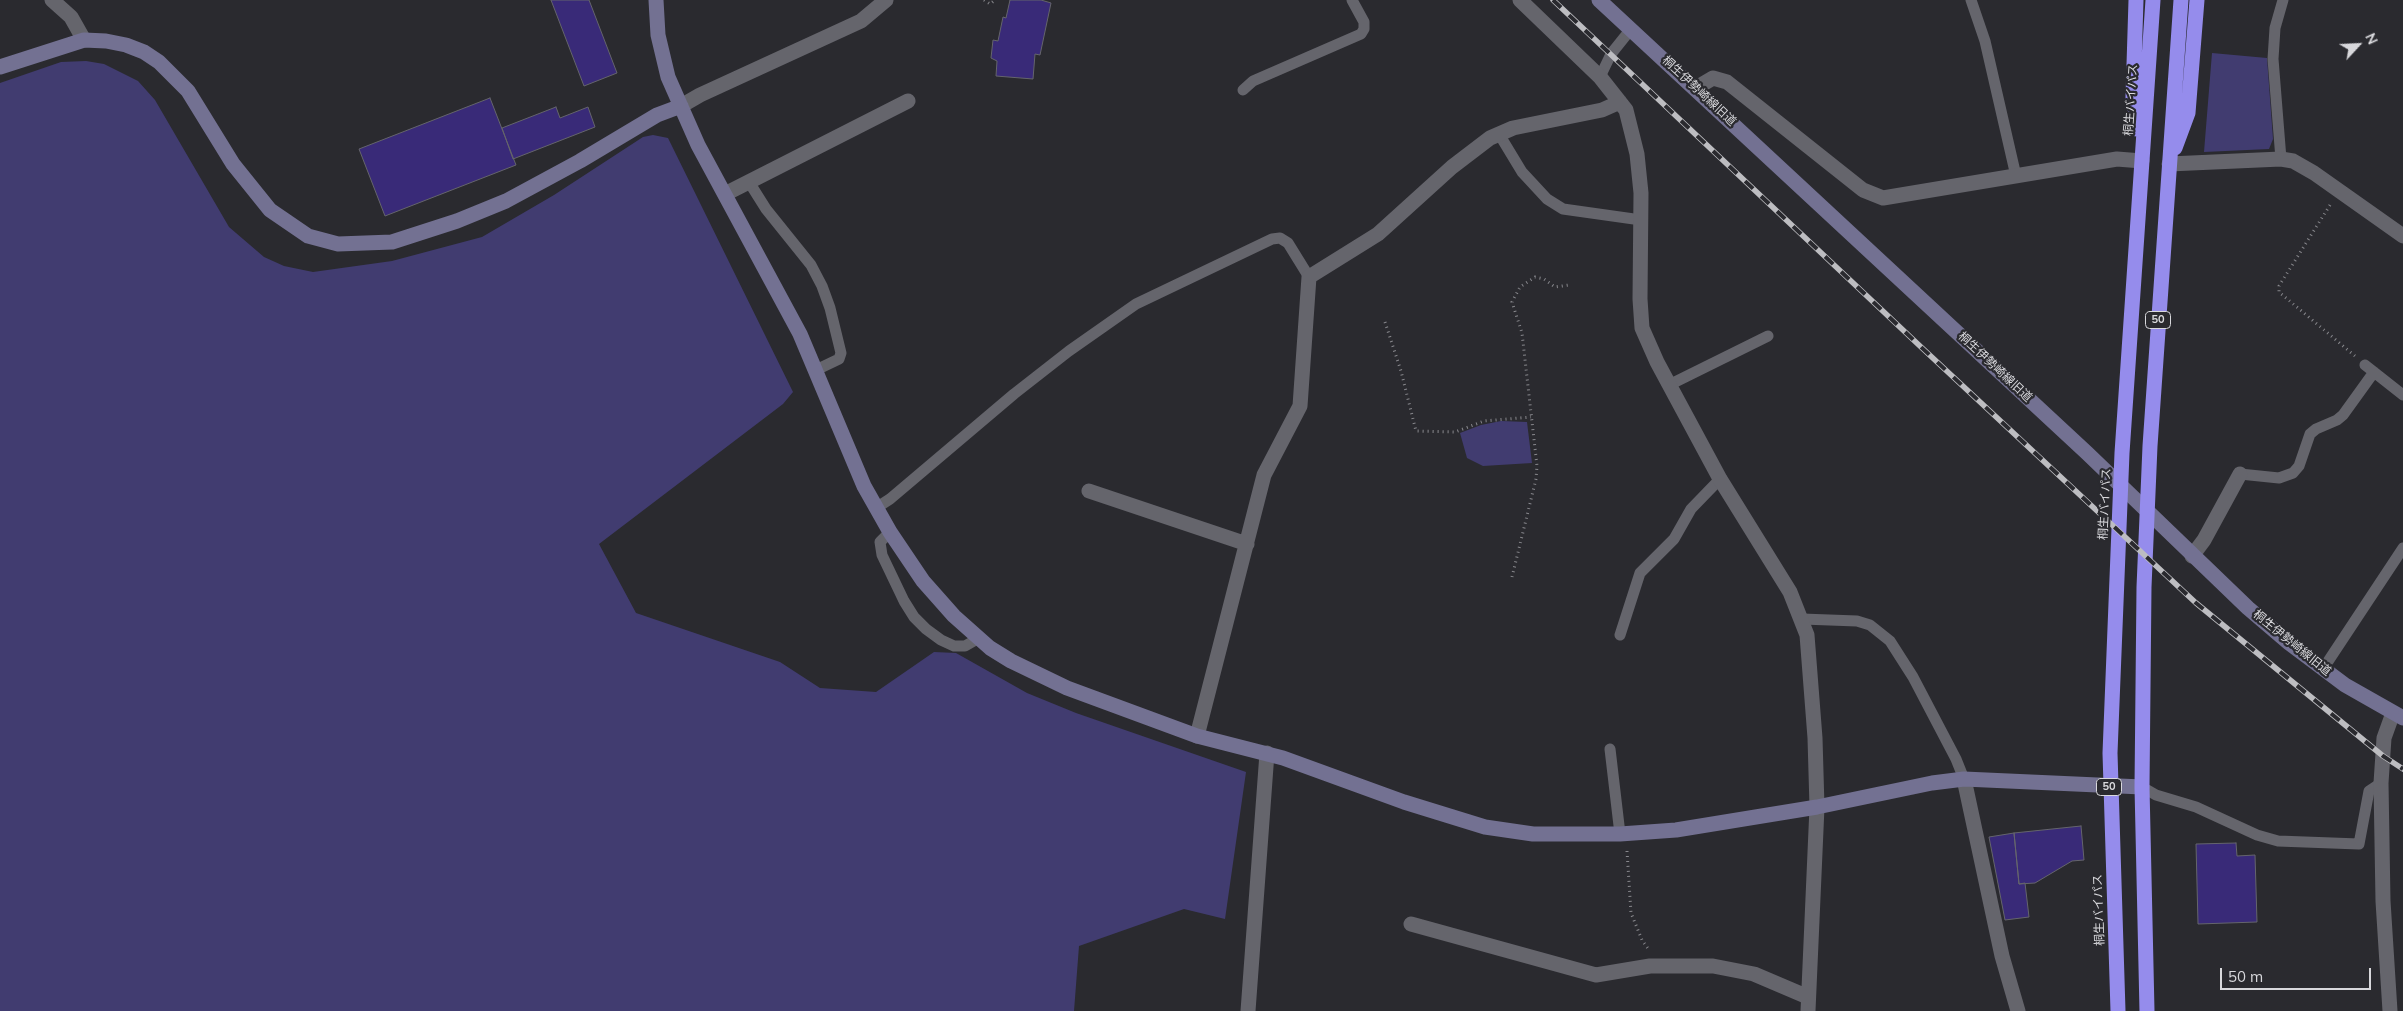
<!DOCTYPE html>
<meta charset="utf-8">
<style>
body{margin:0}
#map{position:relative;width:2403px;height:1011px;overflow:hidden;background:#2a2a2f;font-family:Mulish,sans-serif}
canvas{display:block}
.north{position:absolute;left:2333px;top:20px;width:50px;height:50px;-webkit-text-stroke:4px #2a2a2f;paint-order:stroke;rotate:65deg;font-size:14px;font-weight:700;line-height:20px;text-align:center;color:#d8d8dc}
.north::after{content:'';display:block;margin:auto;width:18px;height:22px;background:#d8d8dc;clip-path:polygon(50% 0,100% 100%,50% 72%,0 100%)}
.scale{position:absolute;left:2220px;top:968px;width:151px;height:22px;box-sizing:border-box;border:2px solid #d8d8dc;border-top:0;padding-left:6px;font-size:15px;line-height:18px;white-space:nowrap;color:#d8d8dc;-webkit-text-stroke:4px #2a2a2f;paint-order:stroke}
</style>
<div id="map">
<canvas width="2403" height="1011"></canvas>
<div class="north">N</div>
<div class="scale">50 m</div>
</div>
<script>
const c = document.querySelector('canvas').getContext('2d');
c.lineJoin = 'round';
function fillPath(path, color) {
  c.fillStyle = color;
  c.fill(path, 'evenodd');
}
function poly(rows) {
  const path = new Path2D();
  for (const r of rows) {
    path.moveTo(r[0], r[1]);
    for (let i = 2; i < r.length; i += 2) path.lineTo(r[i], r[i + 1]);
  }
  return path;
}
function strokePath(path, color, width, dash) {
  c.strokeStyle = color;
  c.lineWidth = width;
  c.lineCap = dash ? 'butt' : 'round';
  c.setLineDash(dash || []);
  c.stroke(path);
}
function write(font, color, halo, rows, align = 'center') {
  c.font = font + ' Mulish,"Noto Sans JP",sans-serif';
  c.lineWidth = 4.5;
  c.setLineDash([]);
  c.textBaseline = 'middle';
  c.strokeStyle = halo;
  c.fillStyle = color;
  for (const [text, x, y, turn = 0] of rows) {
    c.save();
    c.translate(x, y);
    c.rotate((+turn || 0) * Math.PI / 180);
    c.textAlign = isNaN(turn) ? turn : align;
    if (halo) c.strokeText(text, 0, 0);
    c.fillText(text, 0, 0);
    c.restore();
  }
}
fillPath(poly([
 [2212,53,2267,58,2273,139,2269,149,2204,152],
 [86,61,104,64,138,81,155,100,229,227,264,257,284,266,313,272,392,261,482,237,554,195,643,137,653,135,668,138,793,392,783,404,599,544,636,613,780,662,820,688,876,692,934,652,956,653,1027,693,1076,713,1246,772,1225,919,1184,909,1079,946,1074,1011,0,1011,0,83,61,62],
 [1501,421,1527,422,1532,463,1483,466,1467,458,1460,433,1481,425]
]), '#413c70');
const building = poly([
 [551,0,589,0,617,73,584,86,551,0],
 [1010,0,1041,0,1051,3,1040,55,1035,54,1033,79,996,76,997,61,991,58,993,40,998,41,1003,17,1006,18,1010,0],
 [490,98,516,165,385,216,359,149,490,98],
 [556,107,560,118,588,107,595,127,513,159,502,128,556,107],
 [2081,826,2084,860,2072,861,2035,883,2019,884,2014,833,2081,826],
 [2014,833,2019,884,2025,883,2029,917,2005,920,1989,837,2014,833],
 [2236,843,2237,856,2255,855,2257,922,2198,924,2196,844,2236,843]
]);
fillPath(building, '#392a78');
strokePath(building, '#65656c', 1);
strokePath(poly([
 [984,0,990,4,995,0],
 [2330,205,2279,286,2279,292,2355,356],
 [1385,322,1401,371,1416,431,1455,432,1484,421,1531,417],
 [1512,577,1536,479,1537,466,1522,333,1512,302,1520,287,1535,277,1544,279,1555,287,1569,285],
 [1627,851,1631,913,1642,940,1649,950]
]), '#88888d', 3, [1, 4]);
strokePath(poly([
 [1971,0,1985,41,2016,176],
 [1600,77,1611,54,1631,29],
 [1243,90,1253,81,1361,34,1364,29,1364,22,1352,0],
 [1499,134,1522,172,1547,199,1563,209,1641,220],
 [2281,159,2273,59,2275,28,2283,0],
 [749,182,766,209,811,265,822,286,830,308,841,353,839,359,816,370],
 [2365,365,2403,395],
 [1669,385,1768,336],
 [2240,474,2279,478,2293,473,2299,466,2310,434,2316,429,2337,420,2343,415,2374,372],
 [876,508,890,499,1014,394,1069,351,1136,304,1272,239,1280,238,1288,243,1309,277],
 [890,532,880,542,882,555,904,601,914,617,926,629,941,640,954,646,965,646,979,638],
 [1802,619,1857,621,1870,625,1890,641,1913,677,1956,759,1964,779],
 [1620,635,1640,573,1674,539,1691,509,1720,479],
 [2323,669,2403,548],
 [1610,749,1620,834],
 [2142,787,2156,795,2196,807,2257,835,2278,841,2359,844,2369,791,2381,783]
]), '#65656c', 11);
strokePath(poly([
 [52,0,71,17,84,40],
 [1520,0,1600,77,1626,110,1637,154,1641,193,1640,299,1642,328,1657,362,1720,479,1790,592,1807,635,1815,738,1817,807,1808,1011],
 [1696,88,1713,78,1727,82,1863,190,1883,198,2117,159,2142,161],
 [681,106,700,95,861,21,886,0],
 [2169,164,2281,159,2293,161,2314,173,2403,236],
 [725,194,908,101],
 [1089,491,1247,544],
 [2192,556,2204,540,2240,474],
 [1197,736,1264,475,1300,406,1309,277,1378,234,1452,167,1490,138,1513,128,1602,110,1620,102],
 [1964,779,2002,956,2018,1011],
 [1411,924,1596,975,1650,966,1713,966,1754,974,1808,997],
 [1248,1011,1267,753],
 [2390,1011,2383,901,2381,783,2384,738,2393,713]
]), '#65656c', 15);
strokePath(poly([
 [656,0,658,35,668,77,698,145,800,334,864,486,890,532,923,581,954,616,990,648,1011,661,1067,688,1197,736,1283,758,1404,802,1485,827,1533,834,1620,834,1676,830,1817,807,1932,783,1964,779,2142,787],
 [1599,0,2087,453,2248,608,2289,643,2345,685,2403,718],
 [0,67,84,40,106,41,126,45,144,52,159,62,188,91,233,164,270,210,308,236,338,244,392,242,457,221,506,201,580,161,657,115,681,106]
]), '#737192', 15);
strokePath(poly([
 [2136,0,2133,97,2137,129],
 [2175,148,2188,113,2197,0],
 [2118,1011,2110,753,2122,453,2153,0],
 [2147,1011,2142,787,2144,587,2150,446,2181,0]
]), '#958cec', 15);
const rail = poly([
 [1553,0,1921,347,2196,603,2383,756,2403,769]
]);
strokePath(rail, '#bdbdc1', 5.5);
strokePath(rail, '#2a2a2f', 4, [11]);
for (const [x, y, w] of [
 [2158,320,25],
 [2109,787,25]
]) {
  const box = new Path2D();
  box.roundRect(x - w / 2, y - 8.5, w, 17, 4);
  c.fillStyle = '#2a2a2f';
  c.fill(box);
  strokePath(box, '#d8d8dc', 1);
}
write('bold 11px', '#d8d8dc', null, [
 ["50",2158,320],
 ["50",2109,787]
]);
write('12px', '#d8d8dc', '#2a2a2f', [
 ["桐生伊勢崎線旧道",1699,91,43],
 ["桐生バイパス",2131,100,-86],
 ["桐生伊勢崎線旧道",1995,367,43],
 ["桐生バイパス",2105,504,-87],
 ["桐生伊勢崎線旧道",2292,643,39],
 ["桐生バイパス",2099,910,-92]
]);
</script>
